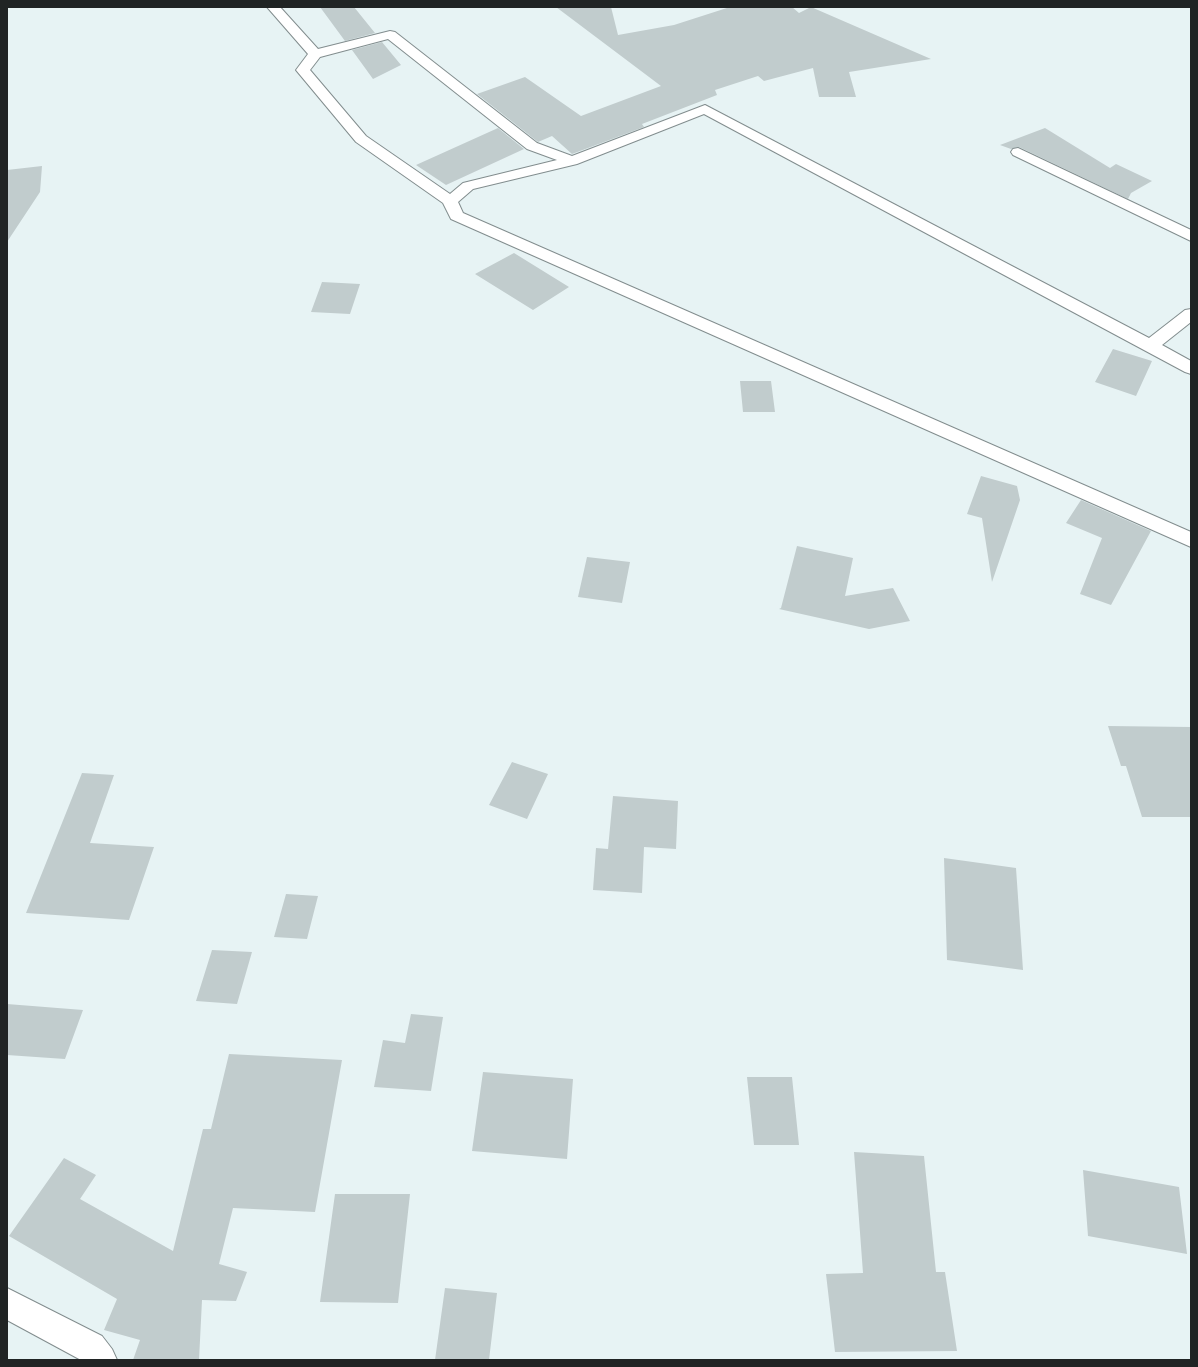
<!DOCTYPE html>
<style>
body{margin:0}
#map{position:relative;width:1198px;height:1367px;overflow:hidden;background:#e7f3f4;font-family:"Nunito Sans",sans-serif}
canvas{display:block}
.frame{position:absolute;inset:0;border:8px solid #202424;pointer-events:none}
</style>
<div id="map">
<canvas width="1198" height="1367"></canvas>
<div class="frame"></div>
</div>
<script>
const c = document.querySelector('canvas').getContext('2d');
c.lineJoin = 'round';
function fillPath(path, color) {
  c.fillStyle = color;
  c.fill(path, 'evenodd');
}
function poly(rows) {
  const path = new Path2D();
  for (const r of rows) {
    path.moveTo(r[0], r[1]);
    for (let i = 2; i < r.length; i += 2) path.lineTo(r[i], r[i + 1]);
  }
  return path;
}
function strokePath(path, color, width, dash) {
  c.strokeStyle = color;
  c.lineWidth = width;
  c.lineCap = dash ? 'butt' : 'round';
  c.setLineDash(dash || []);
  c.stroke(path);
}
fillPath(poly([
 [320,7,354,7,375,33,345,41],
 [556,7,611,7,618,35,674,25,730,7,792,7,799,13,811,7,931,59,849,72,856,97,819,97,813,68,764,81,758,76,715,90,717,95,642,124,644,127,572,154,552,136,538,142,477,94,525,77,581,116,661,86],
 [382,42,401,65,373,79,352,50],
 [498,128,524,149,446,185,416,165],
 [1045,128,1110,168,1116,164,1152,181,1131,193,1128,199,1019,147,1011,149,1000,145],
 [42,166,40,192,7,242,7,170],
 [514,253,569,287,533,310,475,274],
 [322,282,360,284,350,314,311,312],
 [1113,349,1152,361,1136,396,1095,382],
 [740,381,771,381,775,412,743,412],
 [981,476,1017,486,1020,500,992,582,982,518,967,514],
 [1081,500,1151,531,1111,605,1080,594,1102,538,1066,523],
 [797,546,853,558,845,596,893,588,910,621,869,629,779,609,781,608],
 [587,557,630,562,622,603,578,597],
 [1108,726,1191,727,1191,817,1142,817,1126,766,1121,766],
 [512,762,548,774,527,819,489,805],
 [82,773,114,775,90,843,154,847,129,920,26,913],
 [613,796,678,801,676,849,644,847,642,893,593,890,596,848,608,849],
 [944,858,1016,868,1023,970,947,960],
 [286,894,318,896,307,939,274,937],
 [212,950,252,952,237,1004,196,1001],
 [7,1004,83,1010,65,1059,7,1055],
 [411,1014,443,1017,431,1091,374,1087,383,1040,405,1043],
 [229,1054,342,1060,315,1212,233,1208,219,1264,247,1272,236,1301,202,1300,199,1360,133,1360,140,1340,104,1330,117,1299,9,1236,64,1158,96,1175,80,1199,173,1251,203,1129,211,1129],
 [483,1072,573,1079,567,1159,472,1151],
 [747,1077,792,1077,799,1145,754,1145],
 [854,1152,924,1156,936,1272,945,1272,957,1351,835,1352,826,1274,863,1273],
 [1083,1170,1179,1187,1187,1254,1088,1236],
 [335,1194,410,1194,398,1303,320,1302],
 [445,1288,497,1293,489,1360,435,1360]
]), '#c1cccd');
const minor = poly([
 [267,7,280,7,318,49,390,31,395,32,537,143,572,156,705,105,1149,338,1185,310,1191,309,1191,322,1162,345,1191,361,1191,374,1185,372,704,114,577,164,473,189,458,202,463,213,1191,532,1191,547,451,219,443,203,356,142,296,70,308,54,267,7],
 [388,39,527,149,557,160,463,183,450,194,366,136,310,70,320,57,388,39],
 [1018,148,1191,230,1191,241,1013,155,1011,152,1013,149,1018,148],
 [7,1288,102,1336,112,1349,117,1360,81,1360,7,1320,7,1288]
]);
strokePath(minor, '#828d8e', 2);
fillPath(minor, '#fff');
</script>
